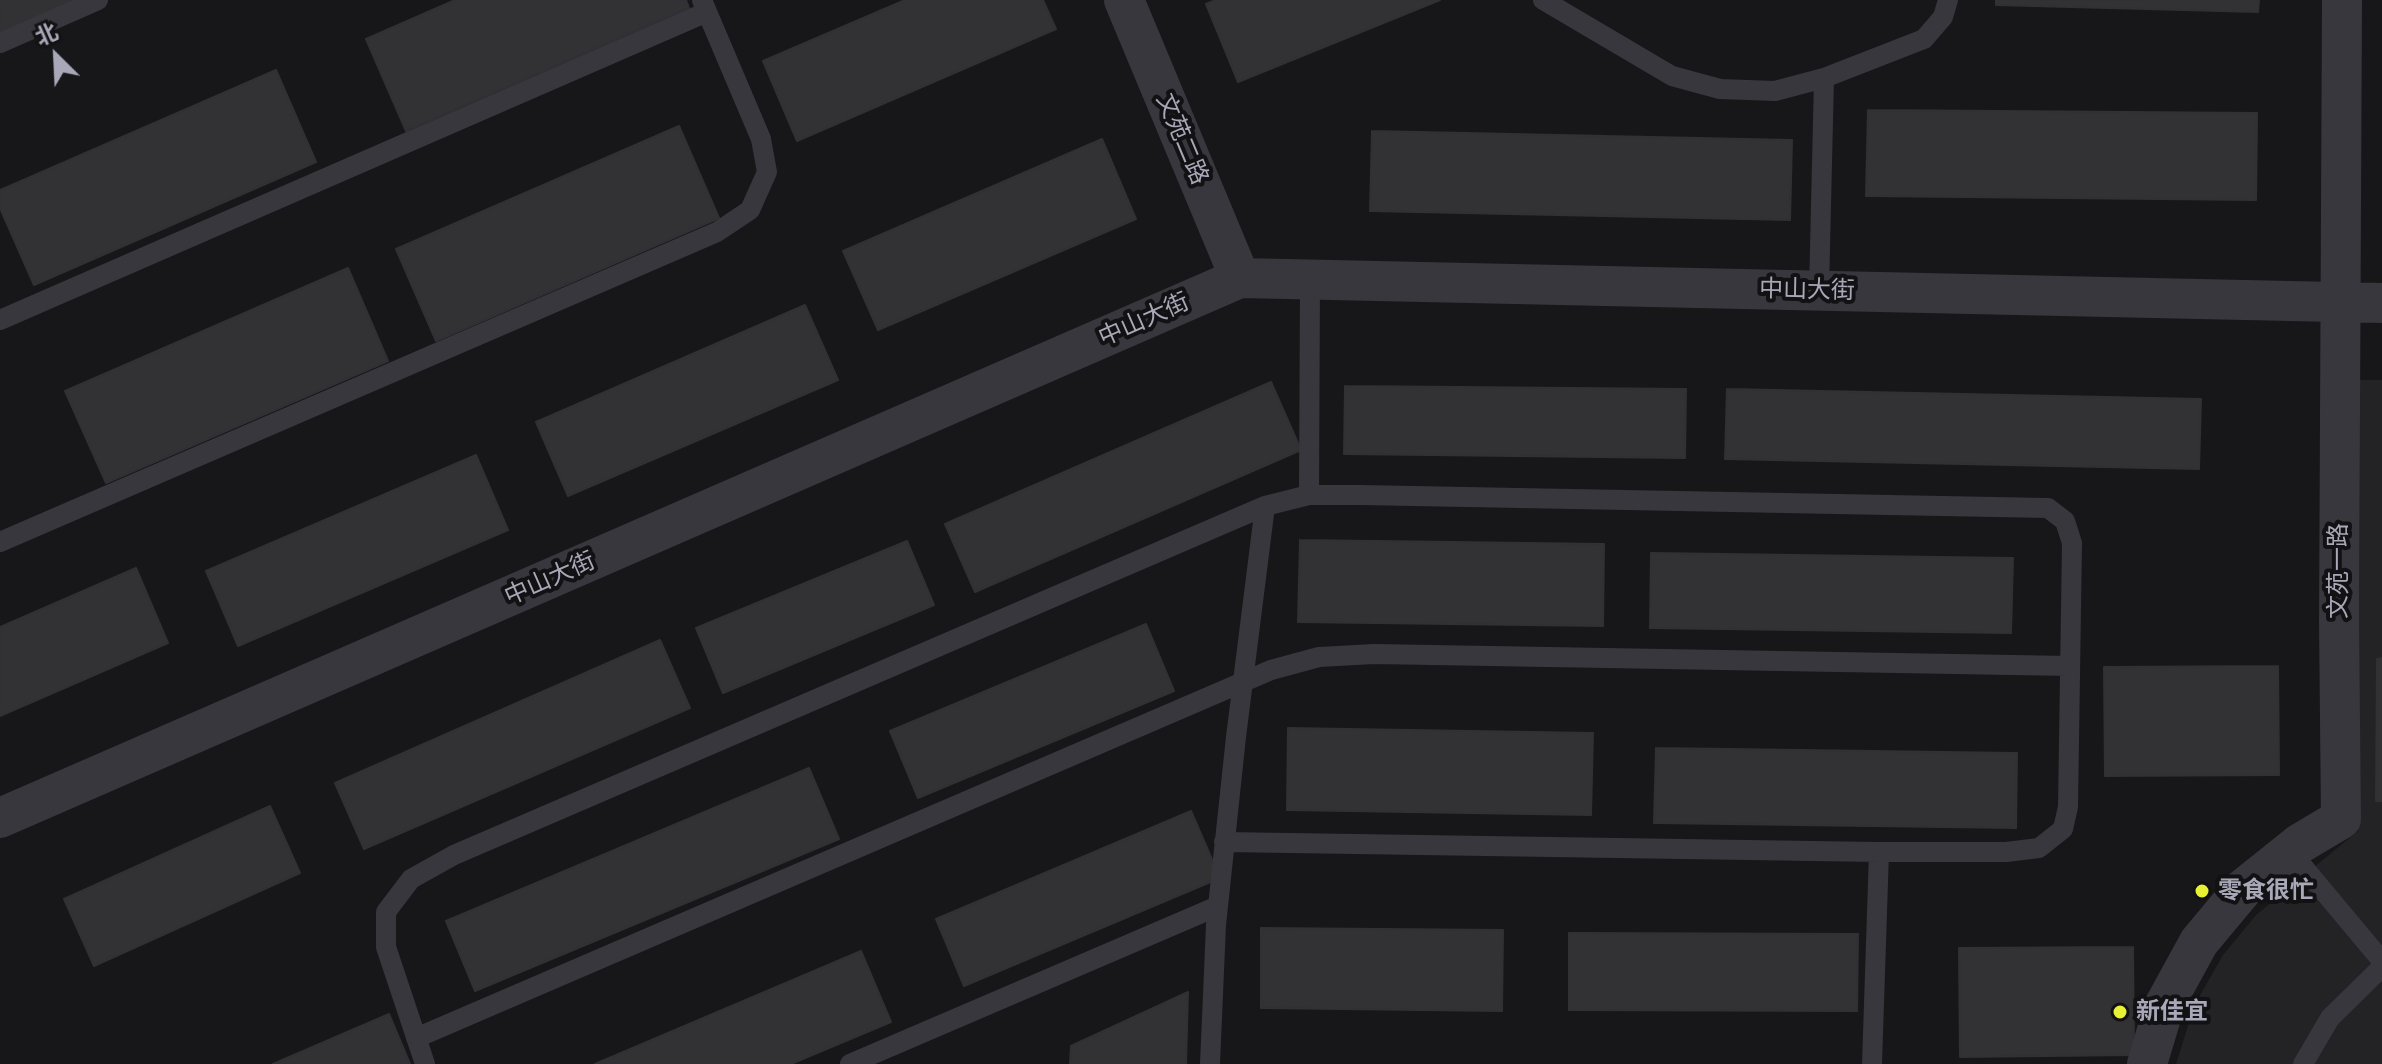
<!DOCTYPE html>
<meta charset="utf-8">
<style>
body{margin:0}
#map{position:relative;width:2382px;height:1064px;overflow:hidden;background:#171618;font-family:Raleway,"Noto Sans SC",sans-serif}
canvas{display:block}
.north{position:absolute;left:16px;top:16px;width:80px;height:80px;-webkit-text-stroke:6px #121113;paint-order:stroke;rotate:336deg;font-size:22px;font-weight:700;line-height:32px;text-align:center;color:#a9a8b8}
.north::after{content:'';display:block;margin:auto;width:28px;height:36px;background:#a9a8b8;clip-path:polygon(50% 0,100% 100%,50% 72%,0 100%)}
</style>
<div id="map">
<canvas width="2382" height="1064"></canvas>
<div class="north">北</div>
</div>
<script>
const c = document.querySelector('canvas').getContext('2d');
c.lineJoin = 'round';
function fillPath(path, color) {
  c.fillStyle = color;
  c.fill(path, 'evenodd');
}
function poly(rows) {
  const path = new Path2D();
  for (const r of rows) {
    path.moveTo(r[0], r[1]);
    for (let i = 2; i < r.length; i += 2) path.lineTo(r[i], r[i + 1]);
  }
  return path;
}
function strokePath(path, color, width, dash) {
  c.strokeStyle = color;
  c.lineWidth = width;
  c.lineCap = dash ? 'butt' : 'round';
  c.setLineDash(dash || []);
  c.stroke(path);
}
function write(font, color, halo, rows, align = 'center') {
  c.font = font + ' Raleway,"Noto Sans SC",sans-serif';
  c.lineWidth = 8;
  c.setLineDash([]);
  c.textBaseline = 'middle';
  c.strokeStyle = halo;
  c.fillStyle = color;
  for (const [text, x, y, turn = 0] of rows) {
    c.save();
    c.translate(x, y);
    c.rotate((+turn || 0) * Math.PI / 180);
    c.textAlign = isNaN(turn) ? turn : align;
    if (halo) c.strokeText(text, 0, 0);
    c.fillText(text, 0, 0);
    c.restore();
  }
}
fillPath(poly([
 [2360,380,2382,380,2382,1064,2176,1064,2195,1004,2223,955,2256,915,2358,831]
]), '#232225');
const building = poly([
 [0,0,95,0,0,42,0,0],
 [455,0,686,0,689,8,406,131,366,39,455,0],
 [905,0,1043,0,1056,29,797,141,763,61,905,0],
 [1216,0,1440,0,1238,82,1206,4,1216,0],
 [1996,0,2259,0,2258,12,1996,5,1996,0],
 [276,70,316,162,34,285,0,208,0,190,276,70],
 [1868,110,2257,113,2256,200,1866,196,1868,110],
 [679,126,719,218,436,341,396,249,679,126],
 [1372,131,1792,140,1790,220,1370,211,1372,131],
 [1102,139,1136,219,878,330,843,251,1102,139],
 [348,268,388,361,106,483,65,391,348,268],
 [805,305,838,380,568,496,536,422,805,305],
 [1271,382,1301,450,975,592,945,524,1271,382],
 [1345,386,1686,389,1685,458,1344,454,1345,386],
 [1727,389,2201,399,2199,469,1725,459,1727,389],
 [476,455,508,530,238,646,206,571,476,455],
 [1300,540,1604,544,1603,626,1298,622,1300,540],
 [907,541,934,605,723,693,696,628,907,541],
 [1651,553,2013,558,2011,633,1650,628,1651,553],
 [136,568,168,643,0,716,0,627,136,568],
 [1146,624,1174,691,918,798,890,731,1146,624],
 [660,640,690,708,364,849,335,783,660,640],
 [2382,658,2382,801,2376,801,2377,659,2382,658],
 [2278,666,2279,775,2105,776,2104,667,2278,666],
 [1288,728,1593,733,1591,815,1287,810,1288,728],
 [1656,748,2017,753,2016,828,1654,823,1656,748],
 [809,768,839,839,475,991,446,921,809,768],
 [270,806,300,873,94,966,64,899,270,806],
 [1191,811,1220,878,964,986,936,919,1191,811],
 [1261,928,1503,930,1502,1011,1261,1008,1261,928],
 [1569,933,1858,934,1857,1011,1569,1010,1569,933],
 [2133,947,2134,1055,1960,1057,1959,948,2133,947],
 [861,951,891,1022,791,1064,595,1064,861,951],
 [1188,992,1186,1064,1070,1064,1071,1046,1188,992],
 [389,1014,410,1064,273,1064,389,1014]
]);
fillPath(building, '#323134');
strokePath(building, '#313034', 2);
strokePath(poly([
 [1543,0,1672,76,1720,89,1775,91,1824,78,1924,39,1943,17,1948,0],
 [0,43,98,0],
 [1819,291,1824,78],
 [0,320,707,12],
 [1309,495,1310,281],
 [0,542,717,232,750,210,767,172,761,139,702,0],
 [2290,851,2382,961],
 [416,1038,1271,670,1319,657,1374,654,2070,666],
 [425,1064,386,947,386,912,411,879,454,855,1265,506,1309,495,1361,495,2048,508,2065,521,2072,543,2068,807,2063,829,2039,848,2006,852,1879,852,1224,842],
 [850,1064,1218,906],
 [1210,1064,1216,925,1236,737,1265,506],
 [1872,1064,1879,852],
 [2303,1064,2330,1018,2382,967]
]), '#38373d', 20);
strokePath(poly([
 [1124,0,1240,278],
 [0,818,1240,278,2382,303],
 [2147,1064,2165,1004,2199,942,2244,888,2299,844,2341,819,2339,622,2342,0]
]), '#38373d', 40);
for (const [x, y, r, color] of [
 [2202,891,8,"#e9f135"],
 [2120,1012,8,"#e9f135"]
]) {
  const dot = new Path2D();
  dot.arc(x, y, r, 0, 2 * Math.PI);
  c.fillStyle = color;
  c.fill(dot);
  strokePath(dot, '#121113', 3);
}
write('24px', '#a9a8b8', '#121113', [
 ["文苑二路",1182,139,67],
 ["中山大街",1807,290,1],
 ["中山大街",1144,320,-24],
 ["文苑一路",2339,571,-90],
 ["中山大街",550,579,-24]
]);
write('bold 24px', '#a9a8b8', '#121113', [
 ["零食很忙",2218,891],
 ["新佳宜",2136,1012]
], 'left');
</script>
